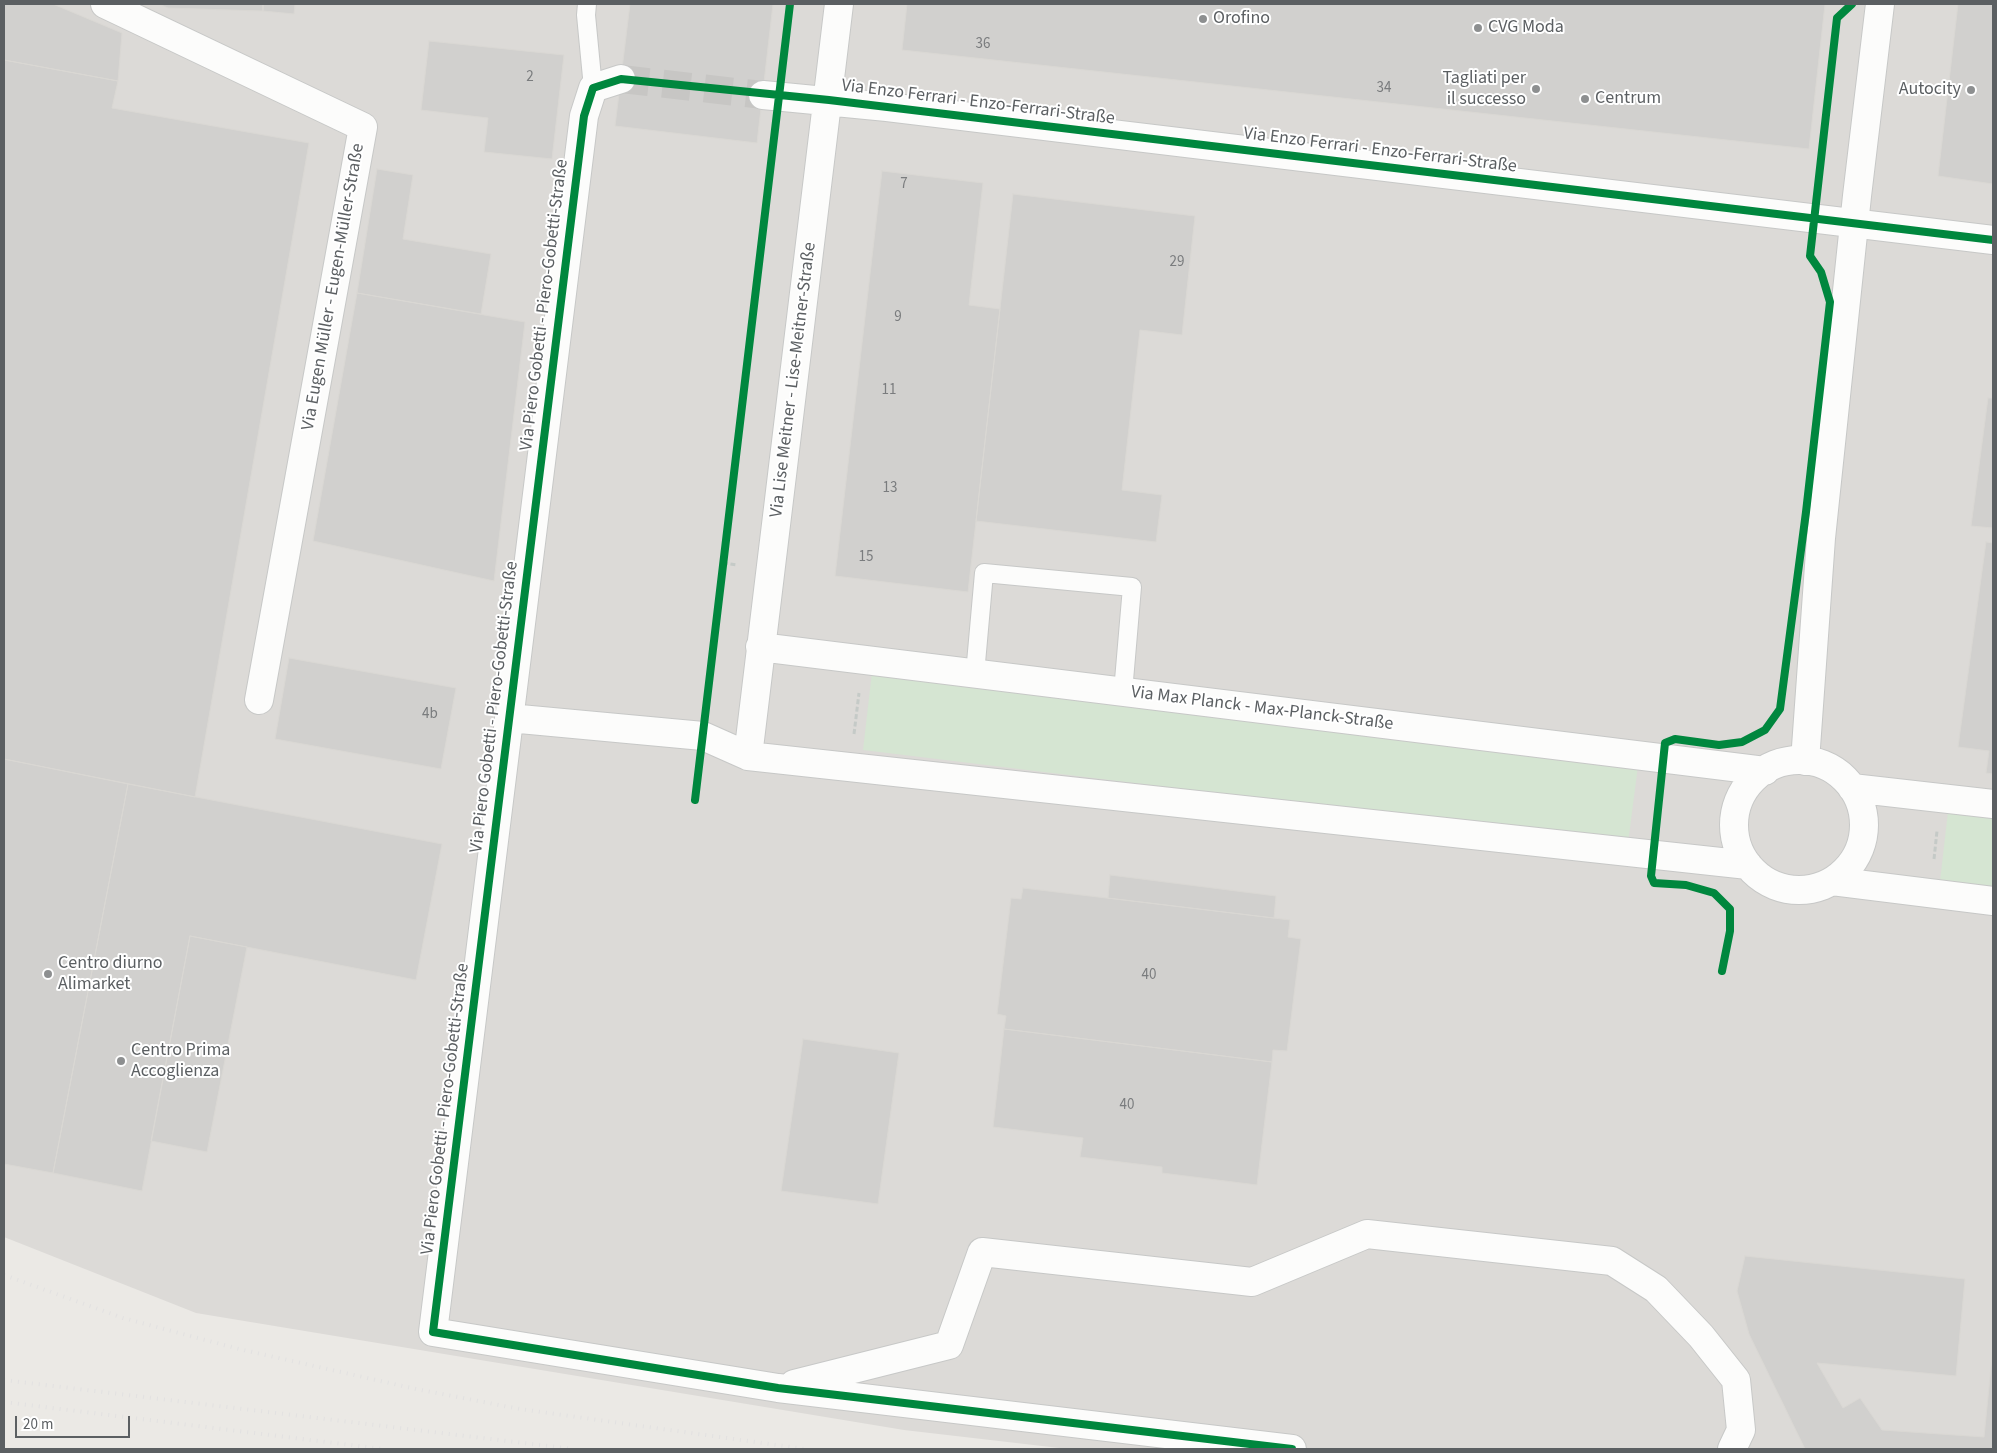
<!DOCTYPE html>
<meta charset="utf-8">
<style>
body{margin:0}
#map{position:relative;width:1997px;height:1453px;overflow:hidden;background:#ebe9e5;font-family:"Source Sans 3",sans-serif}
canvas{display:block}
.frame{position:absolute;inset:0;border:5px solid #5b5f62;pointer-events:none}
.scale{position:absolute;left:15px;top:1416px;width:115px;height:22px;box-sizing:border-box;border:2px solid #5b5f62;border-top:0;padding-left:6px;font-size:15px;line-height:18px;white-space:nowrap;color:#5b5f62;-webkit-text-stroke:4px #fff;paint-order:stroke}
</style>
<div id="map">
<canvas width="1997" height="1453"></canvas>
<div class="frame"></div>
<div class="scale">20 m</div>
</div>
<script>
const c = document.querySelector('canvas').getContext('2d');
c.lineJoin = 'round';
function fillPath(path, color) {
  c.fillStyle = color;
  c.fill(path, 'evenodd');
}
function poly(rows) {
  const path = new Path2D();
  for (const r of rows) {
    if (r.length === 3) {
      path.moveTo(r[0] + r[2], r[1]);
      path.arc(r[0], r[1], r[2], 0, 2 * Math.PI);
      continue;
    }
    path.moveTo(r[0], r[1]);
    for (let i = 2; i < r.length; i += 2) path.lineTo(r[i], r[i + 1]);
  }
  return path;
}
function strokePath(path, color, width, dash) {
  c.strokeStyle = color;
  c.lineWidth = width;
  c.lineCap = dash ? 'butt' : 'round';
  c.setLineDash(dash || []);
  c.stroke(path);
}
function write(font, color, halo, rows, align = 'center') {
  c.font = font + ' "Source Sans 3",sans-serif';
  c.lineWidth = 4;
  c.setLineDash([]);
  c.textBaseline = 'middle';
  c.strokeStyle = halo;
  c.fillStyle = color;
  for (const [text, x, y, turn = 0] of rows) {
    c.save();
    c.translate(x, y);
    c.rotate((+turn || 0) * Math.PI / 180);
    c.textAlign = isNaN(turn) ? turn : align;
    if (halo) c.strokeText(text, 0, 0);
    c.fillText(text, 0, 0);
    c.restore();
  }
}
fillPath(poly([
 [4,4,1993,4,1993,1449,1068,1449,904,1430,196,1313,4,1237]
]), '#dcdad7');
fillPath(poly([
 [872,672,1638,766,1628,843,863,750],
 [1949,803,1993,809,1993,887,1940,881]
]), '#d5e5d2');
const building = poly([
 [4,4,53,4,122,33,118,81,4,60,4,4],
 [159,4,263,4,263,11,168,8,159,4],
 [263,4,295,4,294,14,263,11,263,4],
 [630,4,773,4,757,143,615,126,630,4],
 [907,4,1825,4,1809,149,902,50,907,4],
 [1958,4,1993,4,1993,184,1938,176,1958,4],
 [429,41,564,55,552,159,484,152,488,118,421,110,429,41],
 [4,60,118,81,112,108,309,143,195,797,4,759,4,60],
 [377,169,413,175,403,239,491,254,481,314,357,293,377,169],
 [882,171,983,183,969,305,1000,309,968,592,835,576,882,171],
 [1013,194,1195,216,1182,335,1140,330,1122,490,1162,495,1156,542,976,521,1013,194],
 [357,293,525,322,494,581,313,541,357,293],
 [1988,398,1993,398,1993,528,1971,526,1988,398],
 [1986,542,1993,543,1993,774,1986,773,1989,751,1958,747,1986,542],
 [289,658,456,688,441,769,275,739,289,658],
 [4,759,128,784,53,1173,4,1164,4,759],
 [128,784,442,844,416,980,190,936,142,1191,53,1173,128,784],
 [1110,875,1276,896,1274,918,1108,898,1110,875],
 [1023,888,1290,920,1288,937,1301,939,1287,1051,1273,1050,1272,1062,1004,1029,1006,1016,997,1014,1011,898,1021,899,1023,888],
 [190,936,247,947,207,1152,151,1141,190,936],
 [1004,1029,1272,1062,1257,1185,1162,1173,1162,1167,1080,1157,1083,1138,993,1127,1004,1029],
 [803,1039,899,1053,878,1204,781,1191,803,1039],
 [1745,1256,1965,1279,1956,1376,1817,1363,1843,1408,1860,1398,1882,1430,1984,1437,1993,1347,1993,1449,1805,1449,1749,1334,1737,1291,1745,1256]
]);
fillPath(building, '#d1d0ce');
strokePath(building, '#dad8d4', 1);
strokePath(poly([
 [621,79,763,95]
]), '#c7c6c4', 28, [28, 14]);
const service = poly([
 [587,4,586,15,593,88],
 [975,674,984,573,1132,587,1123,692]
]);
const minor = poly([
 [105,4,363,127,259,700],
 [621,79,593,88,584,116,433,1332,778,1388,1292,1449],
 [763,95,887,107,1993,240],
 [760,647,1765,771],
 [509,718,703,736,748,756,1748,865],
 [748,756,839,4],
 [1799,825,65],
 [1805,761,1821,538,1857,196,1880,4],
 [1852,788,1993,804],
 [1832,881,1993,901],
 [794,1384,949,1345,982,1252,1252,1282,1367,1234,1612,1261,1656,1289,1701,1336,1736,1380,1741,1430,1732,1449]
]);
strokePath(service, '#c7c8c7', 20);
strokePath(minor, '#c7c8c7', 30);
strokePath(poly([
 [723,563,737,565],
 [854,734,859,693],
 [1934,859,1937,831]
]), '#c5cac7', 3, [5, 2.5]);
strokePath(service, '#fcfcfb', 18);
strokePath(minor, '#fcfcfb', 28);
strokePath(poly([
 [4,1275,123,1318,239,1349,416,1389,520,1409,805,1449],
 [4,1380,573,1449],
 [4,1402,383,1449]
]), '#e2e1e1', 4, [1, 6]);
strokePath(poly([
 [695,800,790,4],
 [1722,971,1730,931,1730,909,1714,893,1686,885,1654,883,1651,876,1665,743,1675,739,1719,745,1742,742,1765,730,1780,709,1806,512,1830,302,1821,272,1810,256,1837,18,1852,4],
 [1292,1449,778,1388,433,1332,584,116,593,88,621,79,829,100,1993,240]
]), '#00873e', 8);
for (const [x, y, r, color] of [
 [1203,19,5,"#8d8f90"],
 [1478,28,5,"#8d8f90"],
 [1536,89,5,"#8d8f90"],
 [1971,90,5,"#8d8f90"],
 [1585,99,5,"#8d8f90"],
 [48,974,5,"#8d8f90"],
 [121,1061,5,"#8d8f90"]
]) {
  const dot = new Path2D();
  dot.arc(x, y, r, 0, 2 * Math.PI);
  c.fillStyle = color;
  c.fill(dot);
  strokePath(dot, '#fff', 2);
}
write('15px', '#7a7c7e', null, [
 ["36",983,45],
 ["2",530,78],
 ["34",1384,89],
 ["7",904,185],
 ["29",1177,263],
 ["9",898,318],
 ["11",889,391],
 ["13",890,489],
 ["15",866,558],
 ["4b",430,715],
 ["40",1149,976],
 ["40",1127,1106]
]);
write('18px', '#5b5f62', '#fff', [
 ["Orofino",1213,19],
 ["CVG Moda",1488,28],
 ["Tagliati per",1526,79,"right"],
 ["il successo",1526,100,"right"],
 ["Autocity",1961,90,"right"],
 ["Centrum",1595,99],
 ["Centro diurno",58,964],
 ["Alimarket",58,985],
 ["Centro Prima",131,1051],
 ["Accoglienza",131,1072]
], 'left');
write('18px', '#5b5f62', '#fff', [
 ["Via Enzo Ferrari - Enzo-Ferrari-Straße",978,103,7],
 ["Via Enzo Ferrari - Enzo-Ferrari-Straße",1380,151,7],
 ["Via Eugen Müller - Eugen-Müller-Straße",334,287,-80],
 ["Via Piero Gobetti - Piero-Gobetti-Straße",545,305,-83],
 ["Via Lise Meitner - Lise-Meitner-Straße",794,380,-83],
 ["Via Piero Gobetti - Piero-Gobetti-Straße",495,707,-83],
 ["Via Max Planck - Max-Planck-Straße",1262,709,7],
 ["Via Piero Gobetti - Piero-Gobetti-Straße",446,1109,-83]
]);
</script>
